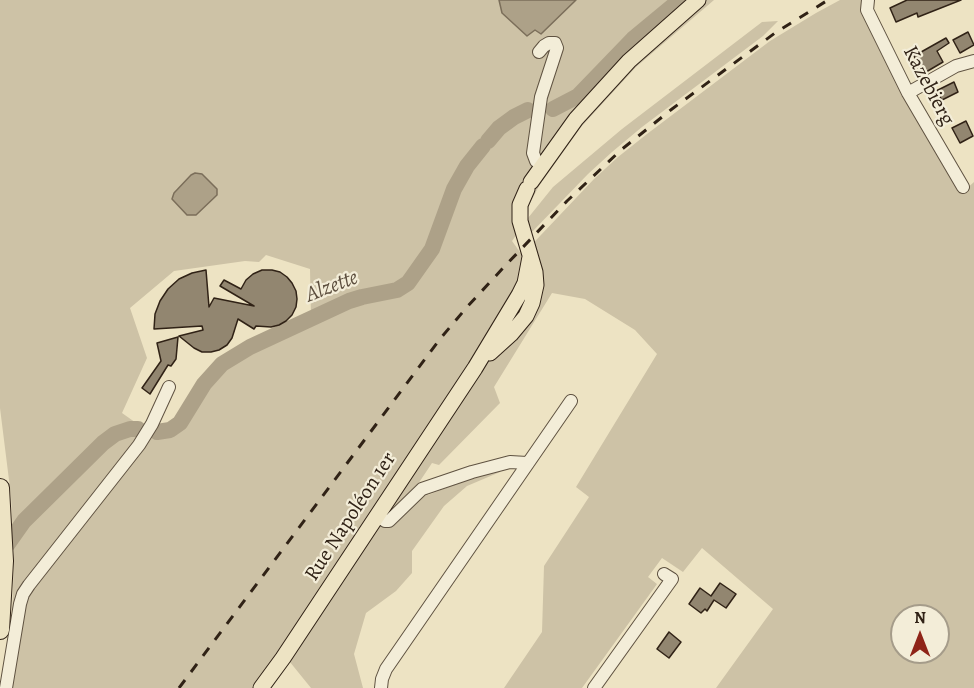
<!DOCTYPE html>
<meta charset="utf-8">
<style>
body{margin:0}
#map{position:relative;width:974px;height:688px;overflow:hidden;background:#ede3c3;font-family:Alegreya,serif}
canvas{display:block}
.north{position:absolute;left:890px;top:604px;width:60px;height:60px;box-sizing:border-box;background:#f3edd8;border:2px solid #a59c8a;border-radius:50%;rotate:0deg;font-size:16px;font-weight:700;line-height:24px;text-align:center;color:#302216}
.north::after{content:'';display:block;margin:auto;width:21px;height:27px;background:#8f2418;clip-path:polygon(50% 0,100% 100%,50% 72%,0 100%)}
</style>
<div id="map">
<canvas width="974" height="688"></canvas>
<div class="north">N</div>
</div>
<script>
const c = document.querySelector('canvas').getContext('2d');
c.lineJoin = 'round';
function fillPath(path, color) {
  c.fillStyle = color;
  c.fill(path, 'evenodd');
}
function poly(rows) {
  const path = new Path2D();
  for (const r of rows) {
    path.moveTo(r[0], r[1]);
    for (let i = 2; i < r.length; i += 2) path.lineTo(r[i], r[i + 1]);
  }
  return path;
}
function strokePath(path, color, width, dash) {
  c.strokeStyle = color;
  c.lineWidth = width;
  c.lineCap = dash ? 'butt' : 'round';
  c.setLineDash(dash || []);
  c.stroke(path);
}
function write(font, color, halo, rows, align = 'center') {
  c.font = font + ' Alegreya,serif';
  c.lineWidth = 4.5;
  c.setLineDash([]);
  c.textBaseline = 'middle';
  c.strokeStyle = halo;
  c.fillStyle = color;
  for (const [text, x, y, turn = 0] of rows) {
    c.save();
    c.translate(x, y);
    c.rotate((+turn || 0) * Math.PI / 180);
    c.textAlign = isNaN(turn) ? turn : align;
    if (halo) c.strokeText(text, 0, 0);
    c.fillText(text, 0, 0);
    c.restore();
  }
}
fillPath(poly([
 [0,0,714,0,636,67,581,127,539,186,529,205,528,218,553,187,622,129,762,22,778,21,763,36,642,127,612,152,588,174,531,233,527,220,512,241,522,255,594,179,618,157,647,134,770,41,816,13,840,0,868,0,861,10,904,97,965,190,974,182,974,688,716,688,773,609,702,548,683,572,662,558,648,577,657,584,582,688,504,688,542,632,544,566,589,497,576,487,657,354,635,330,585,299,552,293,494,387,500,403,439,465,432,463,418,484,428,495,498,468,500,472,467,486,444,506,412,551,412,573,396,591,366,613,354,654,363,688,311,688,281,651,253,688,0,688,12,618,14,555,11,496,0,408],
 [266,255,310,269,311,318,250,347,222,364,204,384,180,422,170,430,156,432,138,429,139,425,122,413,147,358,130,308,174,271,245,261,259,262],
 [902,616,938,616,938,652,902,652]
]), '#cdc2a6');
const water = poly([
 [499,0,576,0,541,34,535,30,527,36,502,13,499,0],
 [195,173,202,174,217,189,217,195,196,215,187,215,172,199,174,193,191,175,195,173]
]);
fillPath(water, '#ada188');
strokePath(water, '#7b6e5a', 1.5);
strokePath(poly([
 [553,109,578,96,633,39,680,0],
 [488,141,499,128,514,117,528,110],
 [157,432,170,430,180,423,204,384,222,364,250,347,349,301,362,297,397,290,408,283,432,249,454,189,467,166,483,146],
 [0,555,24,521,103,443,115,434,130,429,138,429]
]), '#ada188', 16);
const building = poly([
 [907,0,961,0,918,17,917,13,896,22,890,8,907,0],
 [968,32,974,45,960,53,953,40,968,32],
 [946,38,949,43,937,51,943,62,926,72,924,68,920,71,915,63,917,62,914,56,946,38],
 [954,82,958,92,942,100,936,91,954,82],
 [966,121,973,136,960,143,952,128,966,121],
 [206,270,209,307,214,298,254,306,220,286,224,280,241,289,246,280,253,274,262,270,272,270,280,272,287,277,292,283,296,291,297,299,296,307,292,315,286,321,279,325,271,327,256,326,254,329,238,319,232,338,227,345,219,350,211,352,202,352,194,348,179,336,203,330,202,326,154,329,155,314,160,301,168,289,179,279,192,273,206,270],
 [178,337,176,359,171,366,168,365,150,394,142,388,161,361,157,343,178,337],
 [720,583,736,594,726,608,714,600,707,611,705,609,701,613,689,604,700,588,711,596,720,583],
 [669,632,681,642,669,658,657,649,669,632]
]);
fillPath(building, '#928670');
strokePath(building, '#302216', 1.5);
const minor = poly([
 [868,0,867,10,908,93,963,187],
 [539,52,544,46,549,43,555,43,557,48,541,97,533,153,536,161,542,165],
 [908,93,956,66,974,61],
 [377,516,385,521,389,521,422,489,472,472,510,462,527,463],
 [6,688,20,604,23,594,29,585,139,445,152,424,169,387],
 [381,688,382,679,386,669,571,401],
 [594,688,672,579,664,574]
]);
const major = poly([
 [531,182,576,119,629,61,698,0],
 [490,353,511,334,526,316,532,303,536,285,535,272,520,221,520,205,527,189],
 [261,688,283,658,475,368,519,295,525,283,530,257]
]);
const highway = poly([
 [0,488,4,561,0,630]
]);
strokePath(minor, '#5f5241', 14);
strokePath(major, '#302216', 17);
strokePath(highway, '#302216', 20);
strokePath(minor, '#f3edd8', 12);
strokePath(major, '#ede3c3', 15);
strokePath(highway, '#ede3c3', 18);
strokePath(poly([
 [179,688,440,339,467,307,504,267,567,201,621,150,672,109,775,33,828,0]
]), '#302216', 3, [10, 10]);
write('21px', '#302216', '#f3edd8', [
 ["Kazebierg",928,86,62],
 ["Rue Napoléon 1er",351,517,-57]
]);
write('italic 22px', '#5c4e3e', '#f3edd8', [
 ["Alzette",332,287,-21]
]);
</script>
